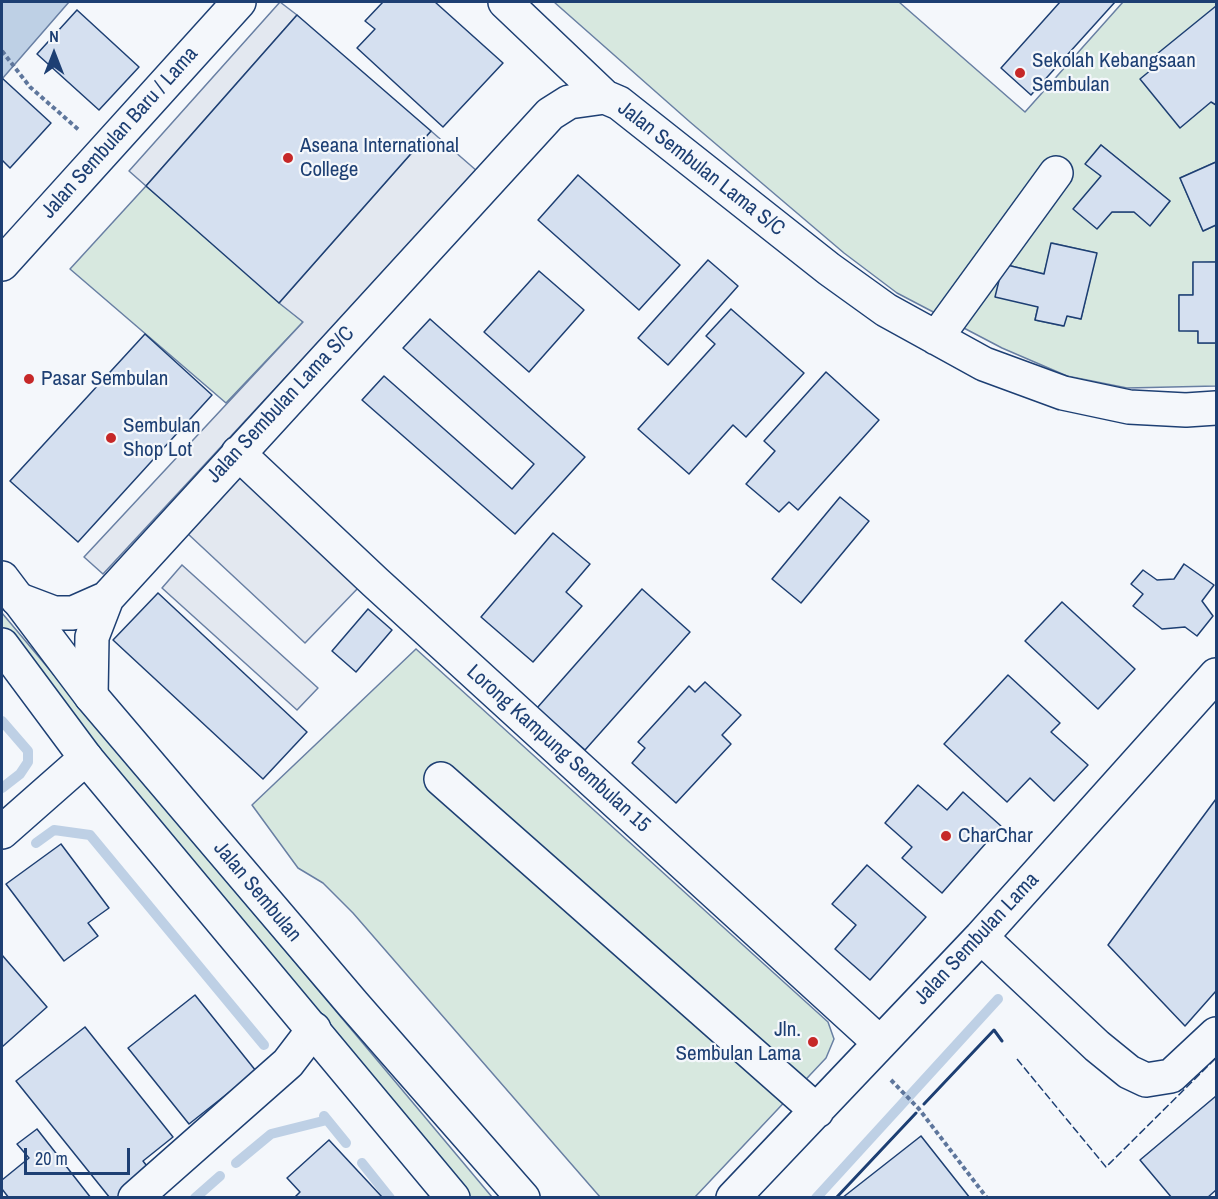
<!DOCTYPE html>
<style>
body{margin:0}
#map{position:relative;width:1218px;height:1199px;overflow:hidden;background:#f4f7fb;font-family:"Archivo Narrow",sans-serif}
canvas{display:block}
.frame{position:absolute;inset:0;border:3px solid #1d3f73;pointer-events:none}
.north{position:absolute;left:24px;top:24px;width:60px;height:60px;-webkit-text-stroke:4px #f4f7fb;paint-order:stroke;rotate:0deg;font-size:16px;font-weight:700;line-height:24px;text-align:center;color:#1d3f73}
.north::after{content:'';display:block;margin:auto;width:21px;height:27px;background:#1d3f73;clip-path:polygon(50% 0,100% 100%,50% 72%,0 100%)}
.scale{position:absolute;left:24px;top:1148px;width:106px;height:27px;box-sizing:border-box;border:3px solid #1d3f73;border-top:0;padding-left:8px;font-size:18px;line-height:21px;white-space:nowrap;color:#1d3f73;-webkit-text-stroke:4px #f4f7fb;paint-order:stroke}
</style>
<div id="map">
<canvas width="1218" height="1199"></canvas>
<div class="frame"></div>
<div class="north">N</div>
<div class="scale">20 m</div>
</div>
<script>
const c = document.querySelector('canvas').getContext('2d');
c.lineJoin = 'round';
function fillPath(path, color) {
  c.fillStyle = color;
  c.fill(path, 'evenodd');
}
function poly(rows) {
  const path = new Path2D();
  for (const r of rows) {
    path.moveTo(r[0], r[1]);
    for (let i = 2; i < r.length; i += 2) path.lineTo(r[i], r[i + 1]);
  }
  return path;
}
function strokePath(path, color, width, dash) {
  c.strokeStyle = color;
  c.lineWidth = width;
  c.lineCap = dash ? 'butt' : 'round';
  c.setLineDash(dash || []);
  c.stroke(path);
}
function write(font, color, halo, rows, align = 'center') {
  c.font = font + ' "Archivo Narrow",sans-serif';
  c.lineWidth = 4.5;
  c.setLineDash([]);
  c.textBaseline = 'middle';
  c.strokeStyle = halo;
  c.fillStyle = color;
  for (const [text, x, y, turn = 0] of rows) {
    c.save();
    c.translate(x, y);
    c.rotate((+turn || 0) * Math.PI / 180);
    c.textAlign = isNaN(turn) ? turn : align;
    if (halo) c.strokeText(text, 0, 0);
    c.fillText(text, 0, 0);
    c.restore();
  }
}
const green = poly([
 [554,2,899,2,1025,112,1123,2,1216,2,1216,162,1180,178,1203,231,1216,225,1216,262,1193,263,1193,295,1179,295,1179,330,1198,331,1198,343,1216,343,1216,386,1127,388,1067,376,1002,348,897,293,844,253,690,122,554,2],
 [1101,145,1170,201,1150,225,1134,212,1112,212,1101,176,1086,164,1101,145],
 [1052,243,1096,253,1081,319,1067,316,1063,326,1035,320,1038,307,1003,264,1044,274,1052,243],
 [146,186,303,322,226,403,70,269,146,186],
 [2,613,492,1197,461,1197,2,643,2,613],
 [416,649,828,1022,834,1039,826,1058,695,1197,600,1197,353,913,323,883,298,868,252,805,416,649]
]);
fillPath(green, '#d7e8df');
strokePath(green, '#687fa3', 1.5);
const parking = poly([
 [280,2,297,15,146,186,129,171,280,2],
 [431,131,477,171,103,574,84,557,303,322,279,303,431,131],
 [241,475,360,586,305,643,187,533,241,475],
 [182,565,318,688,297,710,162,588,182,565]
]);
fillPath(parking, '#e3e8f0');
strokePath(parking, '#687fa3', 1.5);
const water = poly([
 [2,2,69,2,2,79,2,2]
]);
fillPath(water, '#bed0e5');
strokePath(water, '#687fa3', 1.5);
strokePath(poly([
 [2,721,28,751,28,762,20,774,2,788],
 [36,843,54,830,90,835,264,1045],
 [324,1116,346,1143],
 [236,1163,271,1134,327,1120],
 [362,1163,390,1198],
 [195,1198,220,1176],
 [816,1198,998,999]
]), '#bed0e5', 10);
const building = poly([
 [383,2,435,2,503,63,443,127,357,48,375,29,365,21,383,2],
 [1060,2,1115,2,1031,95,1001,68,1060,2],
 [1216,6,1216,105,1211,102,1180,128,1140,79,1157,65,1152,58,1216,6],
 [77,10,139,67,99,110,37,54,77,10],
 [297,15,431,131,279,303,146,186,297,15],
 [2,78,51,123,10,168,2,160,2,78],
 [1101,145,1170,201,1150,226,1134,212,1112,212,1097,229,1073,209,1101,176,1085,164,1101,145],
 [1216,162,1216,225,1203,231,1180,178,1216,162],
 [578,175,680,265,639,310,538,220,578,175],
 [1051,243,1097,253,1081,319,1067,316,1064,326,1035,320,1038,307,995,297,1003,264,1044,274,1051,243],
 [708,260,738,286,668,365,638,338,708,260],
 [1193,262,1216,262,1216,343,1198,343,1198,331,1179,331,1179,295,1193,295,1193,262],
 [539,271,584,310,529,372,484,332,539,271],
 [731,309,804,373,746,437,733,425,689,474,638,429,715,344,706,336,731,309],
 [430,319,585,457,515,534,362,400,384,376,512,489,534,464,403,348,430,319],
 [145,334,212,395,78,542,10,481,145,334],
 [826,372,879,420,798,510,789,502,779,512,746,484,775,451,764,441,826,372],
 [840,497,869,521,801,603,772,579,840,497],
 [553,533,590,564,566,592,582,606,533,662,481,617,553,533],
 [1184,564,1214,585,1202,601,1213,616,1197,636,1185,627,1162,629,1133,606,1143,594,1131,584,1143,570,1157,580,1174,579,1184,564],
 [642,589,690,632,585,750,537,708,642,589],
 [158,593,307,732,263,779,113,640,158,593],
 [1062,602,1135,669,1098,709,1025,641,1062,602],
 [368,609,392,630,356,672,332,651,368,609],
 [1008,675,1060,723,1051,732,1088,765,1054,801,1030,778,1007,802,944,744,1008,675],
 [705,682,741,715,722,735,731,744,676,803,632,763,645,748,638,742,689,686,695,692,705,682],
 [918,785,947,810,963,792,1001,826,942,893,902,858,912,847,885,823,918,785],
 [1216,799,1216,991,1185,1026,1108,945,1216,799],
 [61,844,109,908,88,923,98,936,64,961,6,884,61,844],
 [867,865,926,917,870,980,835,949,856,925,832,904,867,865],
 [2,955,47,1007,2,1047,2,955],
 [195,995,256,1071,189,1124,128,1048,195,995],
 [85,1027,173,1137,143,1161,153,1174,124,1198,110,1198,16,1081,85,1027],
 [1216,1096,1216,1190,1207,1198,1172,1198,1140,1160,1216,1096],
 [37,1129,91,1198,9,1198,2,1189,2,1180,29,1158,17,1144,37,1129],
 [921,1136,970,1198,842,1198,921,1136],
 [329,1140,383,1198,294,1198,300,1192,287,1178,329,1140]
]);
fillPath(building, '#d5e0f0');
strokePath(building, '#1d3f73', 1.5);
const minor = poly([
 [505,2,605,97],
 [2,264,239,2],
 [936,338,1056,173],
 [238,453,375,582,880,1043],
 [17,599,54,613,73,613,107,598],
 [91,696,92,637,107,598,550,114,569,102,605,97,619,103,829,269,886,310,984,364,1063,393,1129,407,1186,410,1216,408],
 [441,779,817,1111],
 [2,832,86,758],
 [981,937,1097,1046,1129,1072,1146,1080,1171,1076,1216,1034],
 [135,1198,288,1063,314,1029],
 [733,1198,981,937,1216,675]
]);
const major = poly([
 [2,578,91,696,353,1004,523,1198],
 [2,645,86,758,453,1198]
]);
strokePath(minor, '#1d3f73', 36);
strokePath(major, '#1d3f73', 36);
strokePath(poly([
 [2,51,30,87,79,130],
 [891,1080,919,1109,987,1198]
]), '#5e769c', 4, [4.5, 3]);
strokePath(minor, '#f4f7fb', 33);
strokePath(major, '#f4f7fb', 33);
strokePath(poly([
 [1017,1059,1106,1167,1216,1058]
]), '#1d3f73', 1.5, [8, 3]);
strokePath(poly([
 [924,1104,994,1030,1002,1041],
 [836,1198,916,1113]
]), '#1d3f73', 3);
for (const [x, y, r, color] of [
 [1020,73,6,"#c62828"],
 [288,158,6,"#c62828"],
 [29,379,6,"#c62828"],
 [111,438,6,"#c62828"],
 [946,836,6,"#c62828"],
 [813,1042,6,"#c62828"]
]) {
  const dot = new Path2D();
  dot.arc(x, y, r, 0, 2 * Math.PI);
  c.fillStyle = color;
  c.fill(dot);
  strokePath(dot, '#f4f7fb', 2);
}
write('21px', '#1d3f73', '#f4f7fb', [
 ["Sekolah Kebangsaan",1032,61],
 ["Sembulan",1032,85],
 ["Aseana International",300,146],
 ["College",300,170],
 ["Pasar Sembulan",41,379],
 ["Sembulan",123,426],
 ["Shop Lot",123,450],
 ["CharChar",958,836],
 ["Jln.",801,1030,"right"],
 ["Sembulan Lama",801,1054,"right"]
], 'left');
write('21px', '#1d3f73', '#f4f7fb', [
 ["Jalan Sembulan Baru / Lama",120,133,-48],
 ["Jalan Sembulan Lama S/C",701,169,38],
 ["Jalan Sembulan Lama S/C",281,405,-47],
 ["Lorong Kampung Sembulan 15",558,749,42],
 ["Jalan Sembulan",257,892,50],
 ["Jalan Sembulan Lama",977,939,-47]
]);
</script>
